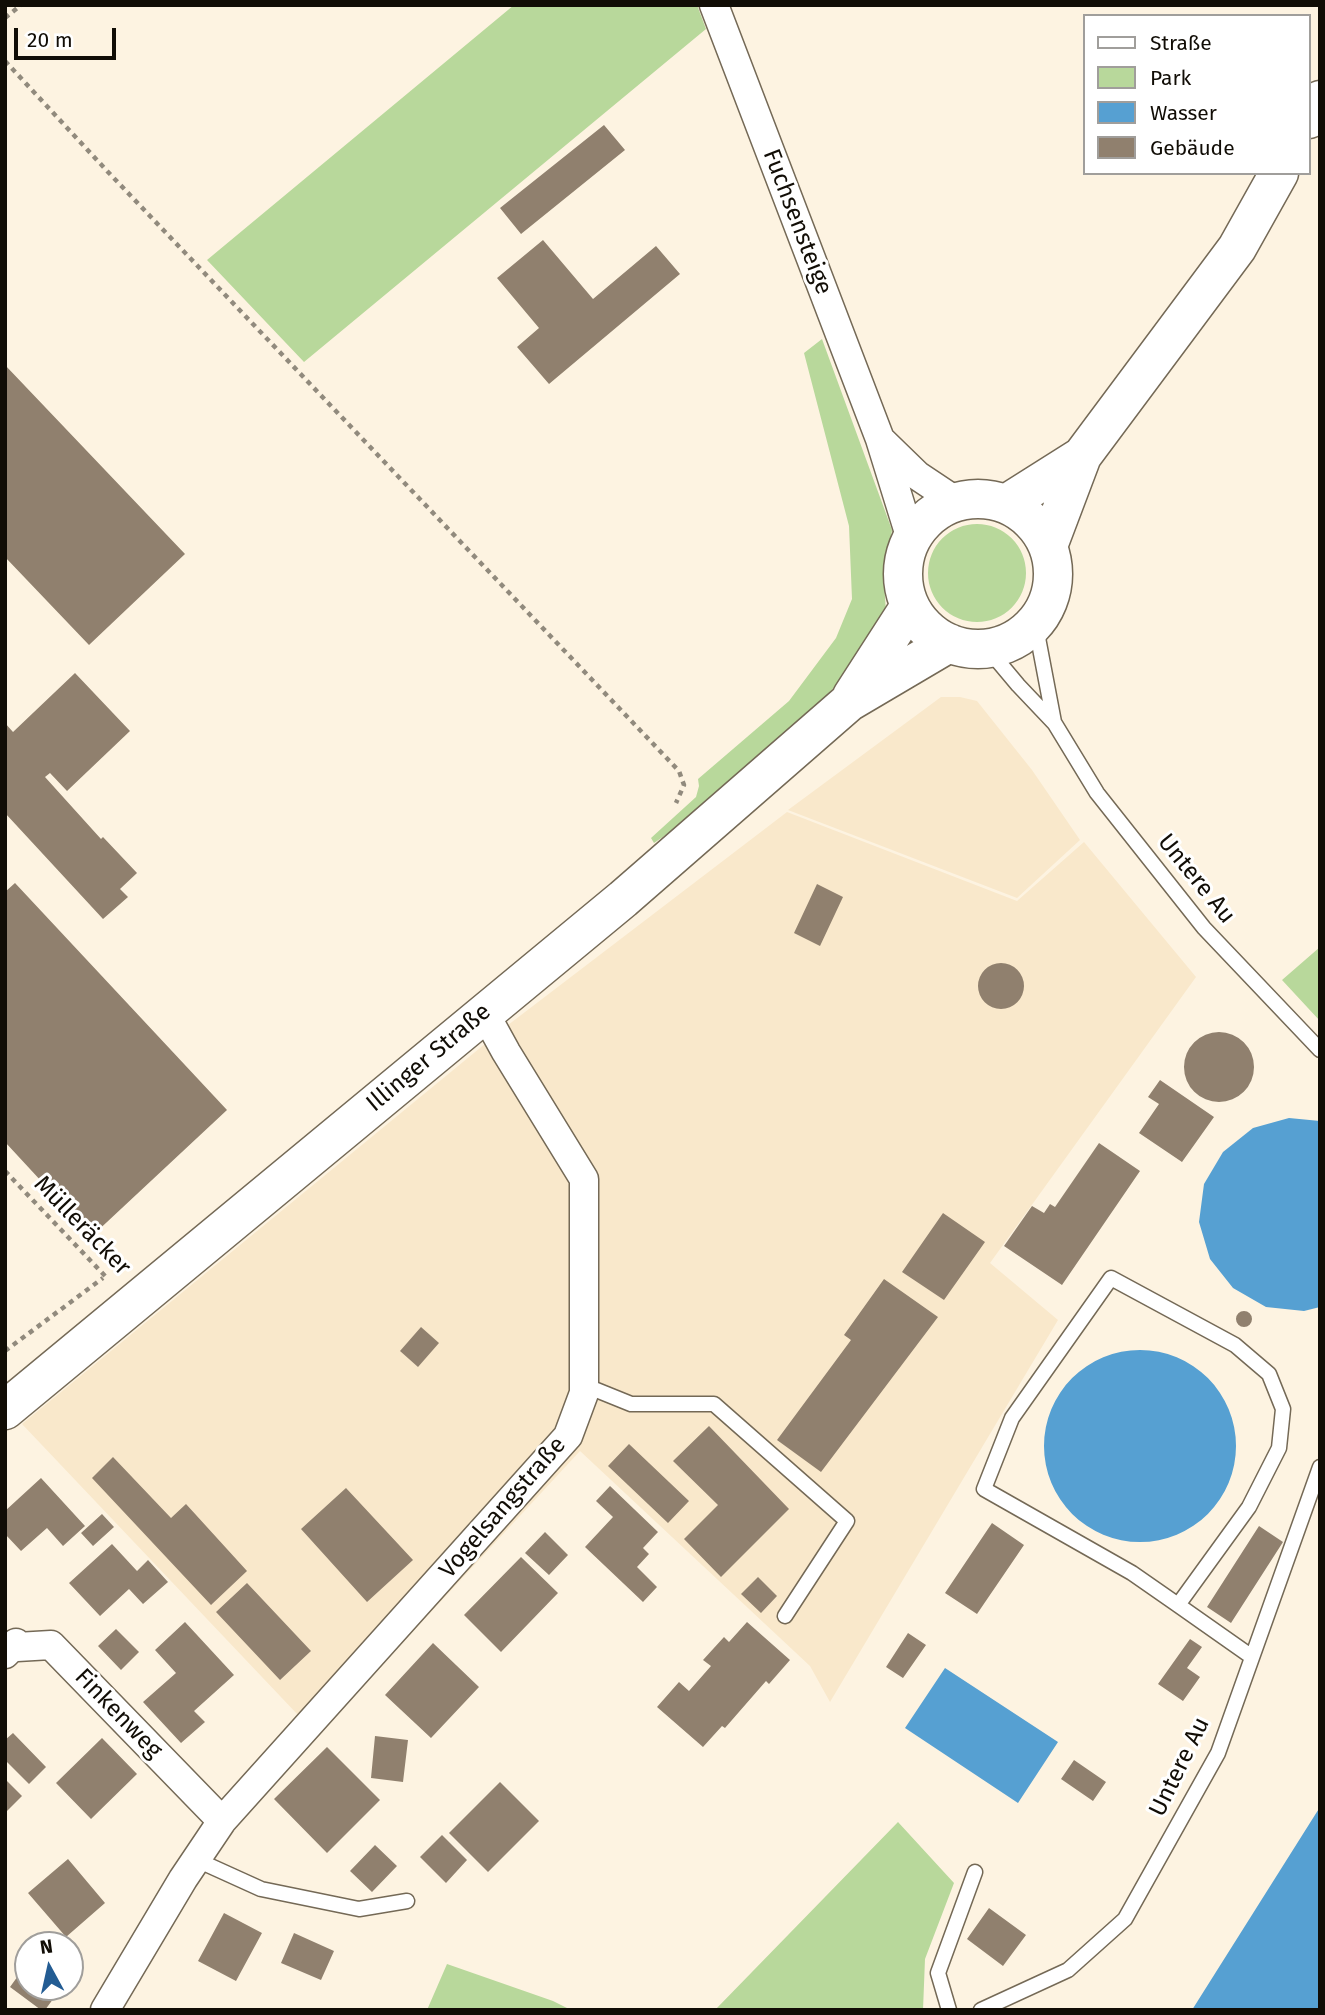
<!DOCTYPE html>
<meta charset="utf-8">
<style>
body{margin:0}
#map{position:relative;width:1325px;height:2015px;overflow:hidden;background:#fdf3e1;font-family:"Fira Sans",sans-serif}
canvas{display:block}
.frame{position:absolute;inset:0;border:7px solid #110d06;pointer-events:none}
.legend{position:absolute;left:1083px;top:14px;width:228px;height:161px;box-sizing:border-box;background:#fff;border:2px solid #a09e9b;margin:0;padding:9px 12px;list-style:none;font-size:21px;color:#110d06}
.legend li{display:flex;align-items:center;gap:14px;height:35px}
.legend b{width:35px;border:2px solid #a09e9b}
.north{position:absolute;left:14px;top:1931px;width:70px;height:70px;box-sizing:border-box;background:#fff;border:2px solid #a09e9b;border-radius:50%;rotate:352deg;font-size:19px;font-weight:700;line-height:28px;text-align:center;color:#110d06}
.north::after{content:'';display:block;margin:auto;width:24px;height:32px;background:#235c93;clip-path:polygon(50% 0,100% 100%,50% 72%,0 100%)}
.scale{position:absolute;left:14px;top:28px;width:102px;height:32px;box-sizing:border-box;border:4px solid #110d06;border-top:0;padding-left:9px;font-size:21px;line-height:24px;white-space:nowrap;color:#110d06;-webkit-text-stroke:5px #fff;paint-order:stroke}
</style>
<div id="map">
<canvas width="1325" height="2015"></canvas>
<div class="frame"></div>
<ul class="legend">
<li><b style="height:9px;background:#fff"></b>Straße</li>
<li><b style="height:19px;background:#b8d89b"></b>Park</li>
<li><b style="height:19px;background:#56a0d2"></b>Wasser</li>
<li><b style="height:19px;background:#90806e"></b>Gebäude</li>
</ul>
<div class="north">N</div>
<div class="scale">20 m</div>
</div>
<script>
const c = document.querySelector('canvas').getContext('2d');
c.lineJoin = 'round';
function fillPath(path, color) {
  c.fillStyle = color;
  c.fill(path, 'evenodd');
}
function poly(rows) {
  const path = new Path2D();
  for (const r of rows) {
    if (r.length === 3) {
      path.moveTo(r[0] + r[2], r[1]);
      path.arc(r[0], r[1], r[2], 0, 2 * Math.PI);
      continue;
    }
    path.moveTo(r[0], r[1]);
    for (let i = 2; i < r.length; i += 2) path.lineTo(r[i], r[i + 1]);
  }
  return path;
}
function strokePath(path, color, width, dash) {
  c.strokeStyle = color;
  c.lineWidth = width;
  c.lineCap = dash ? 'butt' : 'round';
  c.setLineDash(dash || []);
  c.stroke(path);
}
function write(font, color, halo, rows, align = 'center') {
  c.font = font + ' "Fira Sans",sans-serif';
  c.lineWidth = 6;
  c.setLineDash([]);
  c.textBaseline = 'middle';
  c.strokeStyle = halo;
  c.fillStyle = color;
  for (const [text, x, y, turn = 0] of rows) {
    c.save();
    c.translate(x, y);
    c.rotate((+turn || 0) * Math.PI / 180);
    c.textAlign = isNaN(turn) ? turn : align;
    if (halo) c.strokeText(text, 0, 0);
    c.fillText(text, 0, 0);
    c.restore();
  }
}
fillPath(poly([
 [941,697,960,697,977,701,1032,770,1080,840,1017,898,788,810],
 [787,812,1017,901,1084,842,1196,977,990,1263,1058,1320,830,1702,810,1666,580,1451,317,1735,22,1424,508,1025]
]), '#f9e8cb');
fillPath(poly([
 [514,5,697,5,706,29,304,362,207,260],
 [822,339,892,530,884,582,886,612,869,652,811,711,683,823,654,843,651,838,696,797,699,786,698,779,789,701,836,638,852,599,849,526,804,353],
 [977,573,49],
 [1320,947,1320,1021,1282,980],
 [898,1822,954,1883,925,1959,923,2010,715,2010],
 [447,1964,553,2001,571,2010,427,2010]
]), '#b8d89b');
fillPath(poly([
 [1289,1118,1320,1121,1320,1307,1304,1311,1266,1307,1233,1288,1210,1259,1199,1222,1204,1184,1223,1152,1253,1128],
 [1140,1446,96],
 [945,1668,1058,1742,1018,1803,905,1728],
 [1320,1807,1320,2010,1192,2010]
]), '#56a0d2');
fillPath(poly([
 [604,125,625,150,521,234,500,208],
 [543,240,593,299,656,246,680,274,549,384,517,347,539,328,497,278],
 [5,365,185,554,89,645,5,557],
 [75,673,130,731,67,791,50,773,45,777,101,839,103,837,137,873,120,889,128,897,103,919,5,813,5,723,13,732],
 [15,883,227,1110,92,1236,5,1142,5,892],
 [817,884,843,897,820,946,794,933],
 [1001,986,23],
 [1219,1067,35],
 [1160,1080,1214,1117,1182,1162,1139,1133,1159,1104,1148,1097],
 [1099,1143,1140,1171,1062,1285,1004,1246,1032,1206,1044,1213,1050,1204,1055,1207],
 [943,1213,985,1242,944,1300,902,1272],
 [884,1279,938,1317,821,1472,777,1440,851,1340,844,1335],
 [1244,1319,8],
 [421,1327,439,1343,418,1367,400,1351],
 [709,1426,789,1509,721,1577,684,1539,718,1505,673,1461],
 [629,1444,689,1501,668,1523,608,1466],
 [113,1457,171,1518,186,1504,247,1571,211,1605,92,1478],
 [41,1478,85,1526,63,1546,47,1528,21,1551,5,1534,5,1511],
 [610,1486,658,1532,643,1548,649,1554,637,1567,657,1587,643,1602,585,1547,613,1517,596,1501],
 [346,1488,413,1560,367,1602,301,1529],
 [102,1514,114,1527,93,1546,81,1533],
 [992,1523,1024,1545,977,1614,945,1593],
 [1259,1526,1283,1542,1231,1623,1207,1607],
 [545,1532,568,1555,549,1575,525,1553],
 [112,1544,137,1571,148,1560,168,1582,143,1604,129,1589,100,1616,69,1583],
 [521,1557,558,1593,501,1652,464,1615],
 [758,1577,777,1596,761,1613,741,1594],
 [247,1583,311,1651,280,1680,216,1612],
 [185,1622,234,1675,194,1711,205,1722,181,1743,143,1702,176,1673,155,1650],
 [747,1622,790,1660,769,1684,766,1681,725,1728,722,1726,703,1747,657,1707,679,1682,689,1691,711,1666,703,1660,724,1637,729,1642],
 [116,1629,139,1652,121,1670,98,1646],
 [908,1633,926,1645,903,1678,886,1667],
 [1190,1639,1202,1647,1187,1668,1200,1677,1183,1701,1158,1684],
 [433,1643,479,1687,431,1738,385,1695],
 [13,1733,46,1767,29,1784,5,1760,5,1740],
 [375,1736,408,1740,403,1782,371,1778],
 [102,1738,137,1774,91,1819,56,1783],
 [327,1747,380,1800,327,1853,274,1799],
 [1074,1760,1106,1782,1093,1801,1061,1779],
 [5,1779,22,1796,5,1813],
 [500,1782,539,1821,488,1872,449,1833],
 [442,1835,467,1860,446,1883,420,1857],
 [375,1845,397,1866,372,1892,350,1871],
 [68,1859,105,1903,66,1937,28,1893],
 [989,1908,1026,1935,1003,1966,967,1939],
 [224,1913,262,1933,236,1981,198,1961],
 [294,1933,334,1951,321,1980,281,1963],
 [28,1962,28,1987,62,1987,45,2010,41,2010,10,1987]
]), '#90806e');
const lane = poly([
 [1035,622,1054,722],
 [987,648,1018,685,1055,724,1097,793,1204,928,1320,1050],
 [584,1385,631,1404,714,1404,847,1521,785,1616],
 [1178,1605,1249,1507,1279,1448,1283,1409,1269,1374,1235,1345,1111,1278,1012,1418,984,1489,1132,1573,1178,1605,1252,1657],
 [197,1860,261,1889,359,1909,407,1901],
 [949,2010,938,1973,975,1872],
 [981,2010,1068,1970,1125,1919,1218,1753,1320,1467]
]);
const street = poly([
 [714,5,880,439,911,539],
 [883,442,918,476,957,502],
 [5,1654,16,1643,17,1647,51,1645,222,1821],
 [105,2010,183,1879,222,1821,568,1436,584,1393,584,1179,506,1052,484,1012]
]);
const secondary = poly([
 [1309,119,1320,100],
 [978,574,75],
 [1006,504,1082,456],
 [1048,546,1082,456,1237,248,1279,173],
 [852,696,910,606],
 [5,1410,623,899,849,702,949,643]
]);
strokePath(lane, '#746956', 17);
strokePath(street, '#746956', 31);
strokePath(secondary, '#746956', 41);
strokePath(poly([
 [5,18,21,5],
 [5,61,109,173,679,771,684,785,676,803],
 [5,1171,108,1279],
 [5,1351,103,1278]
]), '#918a7d', 4.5, [5, 5]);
strokePath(lane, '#fff', 14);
strokePath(street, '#fff', 28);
strokePath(secondary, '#fff', 38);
write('24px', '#110d06', '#fff', [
 ["Fuchsensteige",797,222,69],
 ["Untere Au",1196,879,51],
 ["Illinger Straße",429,1058,-40],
 ["Mülleräcker",82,1226,46],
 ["Vogelsangstraße",503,1508,-49],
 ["Finkenweg",118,1714,46],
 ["Untere Au",1180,1767,-64]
]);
</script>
